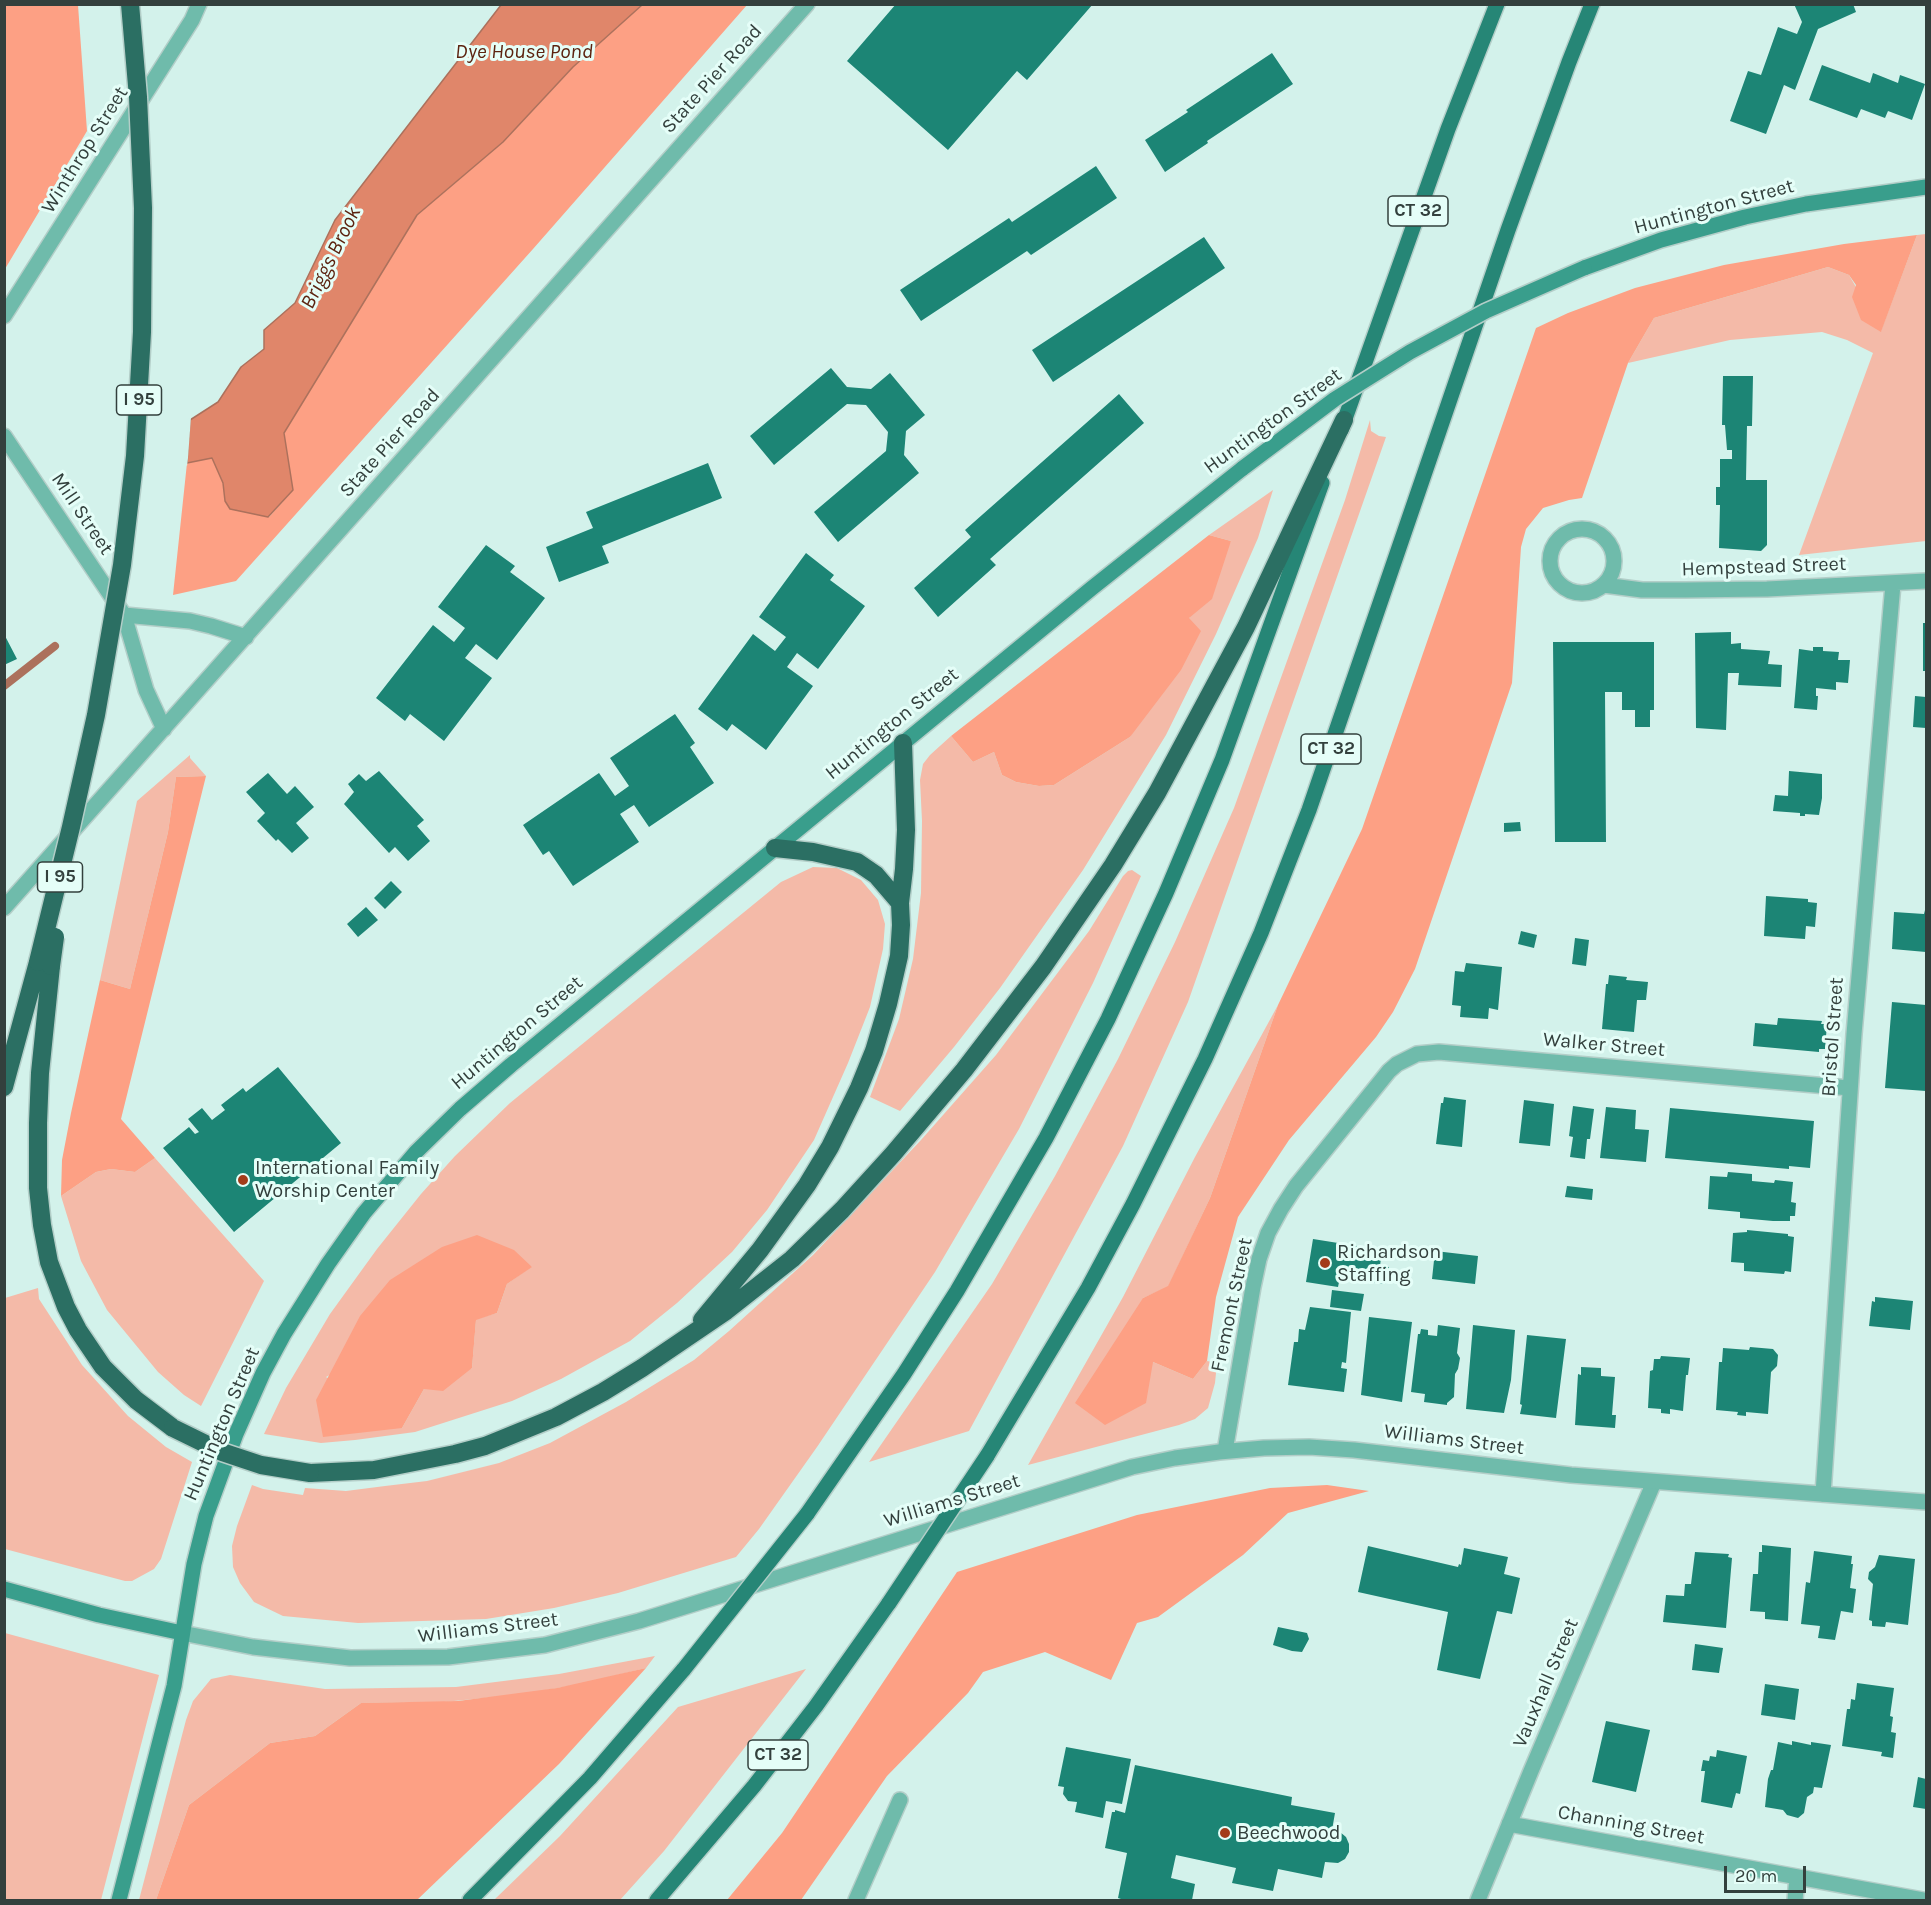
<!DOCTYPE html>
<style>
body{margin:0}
#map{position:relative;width:1931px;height:1905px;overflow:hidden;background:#d3f2eb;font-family:Karla,sans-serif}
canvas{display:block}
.frame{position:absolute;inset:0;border:6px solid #33403d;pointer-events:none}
.scale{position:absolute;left:1724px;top:1866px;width:82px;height:27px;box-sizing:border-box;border:3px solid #33403d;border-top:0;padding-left:8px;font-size:18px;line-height:21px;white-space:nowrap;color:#33403d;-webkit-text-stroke:4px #e5fef8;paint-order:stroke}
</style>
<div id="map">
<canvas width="1931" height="1905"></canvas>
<div class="frame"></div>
<div class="scale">20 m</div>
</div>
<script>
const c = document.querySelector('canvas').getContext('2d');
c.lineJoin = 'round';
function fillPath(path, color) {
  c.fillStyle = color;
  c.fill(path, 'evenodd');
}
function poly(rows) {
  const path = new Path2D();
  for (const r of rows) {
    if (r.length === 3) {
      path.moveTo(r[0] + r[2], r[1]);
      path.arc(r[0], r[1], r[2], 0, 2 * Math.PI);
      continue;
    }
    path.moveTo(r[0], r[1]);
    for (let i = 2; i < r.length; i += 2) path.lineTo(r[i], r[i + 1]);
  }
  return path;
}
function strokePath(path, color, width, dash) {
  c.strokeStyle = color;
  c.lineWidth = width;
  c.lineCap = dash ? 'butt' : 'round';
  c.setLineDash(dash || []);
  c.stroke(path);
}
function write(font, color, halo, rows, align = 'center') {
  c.font = font + ' Karla,sans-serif';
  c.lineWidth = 6;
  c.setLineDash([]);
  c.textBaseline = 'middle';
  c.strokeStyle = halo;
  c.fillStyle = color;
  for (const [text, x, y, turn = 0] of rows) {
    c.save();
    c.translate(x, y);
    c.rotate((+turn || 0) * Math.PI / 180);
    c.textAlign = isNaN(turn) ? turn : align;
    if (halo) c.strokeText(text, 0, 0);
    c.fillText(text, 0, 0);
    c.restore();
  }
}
fillPath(poly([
 [1926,234,1926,541,1799,555,1873,353,1847,340,1822,332,1730,340,1628,363,1654,318,1828,267,1849,275,1881,331,1917,235],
 [1370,420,1371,431,1379,436,1386,437,1188,1002,1123,1146,969,1431,869,1462,992,1284,1055,1176,1118,1059,1175,942,1234,808,1345,500],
 [1273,490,1258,538,1216,634,1166,735,1083,870,1000,988,954,1047,900,1111,870,1097,899,1019,913,959,921,893,922,821,920,780,923,764,930,755,951,736,973,762,994,752,1002,775,1016,782,1039,786,1054,785,1130,737,1189,618,1231,541,1209,535],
 [190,755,190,758,206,776,176,777,168,832,130,989,100,980,137,801],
 [813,867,837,868,861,880,878,900,885,924,883,949,870,1007,848,1063,814,1140,767,1210,732,1252,677,1303,630,1341,561,1379,512,1401,415,1432,355,1440,321,1443,264,1434,286,1388,330,1314,377,1249,421,1194,455,1156,510,1103,781,882],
 [532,1266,507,1284,497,1313,476,1319,472,1368,424,1389,402,1428,326,1377],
 [1132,870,1141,876,1093,983,1019,1129,935,1272,817,1447,759,1529,736,1557,618,1593,554,1608,486,1619,358,1623,283,1616,254,1602,240,1583,233,1567,232,1546,237,1526,252,1485,263,1489,303,1495,305,1488,346,1491,385,1486,427,1481,499,1463,550,1443,626,1402,694,1360,729,1331,813,1255,921,1140,996,1055,1089,931,1123,876,1128,871],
 [1278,1005,1210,1198,1168,1287,1143,1298,1153,1362,1193,1379,1207,1361,1217,1363,1215,1383,1208,1408,1195,1419,1179,1425,1028,1465,1123,1297,1195,1157],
 [155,1158,264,1281,201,1406,184,1395,158,1372,107,1310,81,1261,61,1196,96,1172,111,1169,135,1172],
 [38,1288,39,1299,82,1365,128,1416,166,1447,192,1462,161,1559,154,1569,132,1581,125,1581,5,1549,5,1298],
 [5,1633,159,1675,101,1900,5,1900],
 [655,1656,646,1668,580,1684,524,1694,444,1702,361,1703,315,1736,270,1743,189,1805,156,1900,139,1900,186,1720,193,1701,211,1679,230,1675,325,1689,456,1687,559,1674],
 [806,1669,664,1851,620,1900,494,1900,560,1836,678,1707]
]), '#f4baa8');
fillPath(poly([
 [5,4,78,5,87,131,5,269],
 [642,5,747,5,533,249,236,581,173,595,187,463,212,458,223,483,225,501,230,509,269,517,293,490,284,433,417,215,503,142,573,67],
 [1917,235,1881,332,1861,320,1852,297,1856,285,1849,275,1828,267,1654,318,1628,363,1582,498,1569,500,1543,508,1526,529,1521,547,1512,683,1415,969,1393,1012,1376,1037,1289,1140,1238,1217,1216,1297,1207,1361,1193,1379,1153,1362,1146,1403,1105,1425,1075,1403,1143,1298,1168,1286,1210,1198,1278,1005,1362,829,1536,328,1568,313,1635,288,1724,265,1844,244],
 [1209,535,1231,541,1212,599,1189,618,1201,631,1181,670,1130,737,1054,785,1039,786,1016,782,1002,775,994,752,973,762,951,736],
 [206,776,121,1119,155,1158,135,1172,111,1169,96,1172,61,1196,62,1160,71,1113,100,980,130,989,168,832,176,777],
 [477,1235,514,1250,532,1267,507,1284,497,1313,476,1320,472,1368,443,1391,424,1389,402,1428,323,1437,316,1400,360,1316,390,1280,442,1247],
 [1327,1485,1369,1491,1288,1513,1243,1555,1158,1617,1137,1623,1111,1680,1045,1652,983,1672,968,1693,887,1776,801,1900,727,1900,782,1833,957,1572,1137,1515,1270,1488],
 [646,1668,559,1764,417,1900,156,1900,189,1805,270,1743,315,1736,361,1703,458,1701,557,1688]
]), '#fda084');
const water = poly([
 [501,5,642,5,573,67,503,142,417,215,284,433,293,490,268,517,230,509,225,501,223,483,212,458,187,463,190,420,218,402,241,367,264,349,264,330,295,303,335,220,501,5]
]);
fillPath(water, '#e0866a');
strokePath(water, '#ac715c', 1.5);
fillPath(poly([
 [191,417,188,458,187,466,184,463,187,420]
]), '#d3f2eb');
strokePath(poly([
 [4,686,55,646]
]), '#ac715c', 8);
fillPath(poly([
 [896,4,1093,4,1027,80,1017,71,948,150,847,61],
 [1794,4,1853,4,1856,12,1818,29,1795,90,1784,85,1766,134,1730,121,1748,71,1761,75,1778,27,1797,34,1802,22],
 [1272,53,1293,84,1207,141,1208,143,1165,172,1145,140,1188,112,1186,110],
 [1822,65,1870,83,1873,73,1898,83,1900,75,1925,84,1912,120,1888,111,1885,118,1861,109,1857,118,1809,100],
 [1096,166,1117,198,1031,255,1027,251,921,321,900,290,1009,218,1012,222],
 [1204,237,1225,268,1053,382,1032,350],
 [831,368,847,387,871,389,890,373,925,415,906,431,904,455,919,473,838,542,814,512,886,451,888,432,866,405,847,404,774,465,750,436],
 [1723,376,1753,376,1752,426,1747,426,1746,480,1767,480,1767,545,1761,551,1719,548,1720,505,1716,505,1716,487,1720,487,1720,459,1732,459,1732,450,1727,450,1725,425,1722,425],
 [1119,394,1144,423,990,559,996,565,938,617,914,588,971,537,965,530],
 [708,463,722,498,602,546,609,563,559,582,546,547,593,528,586,512],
 [486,545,515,566,510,572,545,598,497,660,476,644,465,658,492,678,444,741,410,714,405,721,376,698,433,625,454,642,465,628,438,607],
 [806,553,834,575,830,580,865,606,818,669,797,653,787,667,813,686,766,750,732,724,727,731,698,709,753,634,775,651,786,637,759,617],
 [1923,623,1926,623,1926,671,1923,671],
 [1731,632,1731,644,1741,643,1741,649,1770,651,1768,664,1782,665,1781,687,1738,685,1739,673,1728,673,1726,730,1696,728,1695,633],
 [4,634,17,659,4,665],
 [1553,642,1654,642,1654,710,1650,710,1650,727,1635,727,1635,710,1622,710,1622,692,1605,692,1606,842,1555,842],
 [1813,647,1823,647,1823,651,1839,652,1838,660,1850,660,1848,683,1836,682,1836,690,1816,688,1816,696,1818,696,1817,710,1794,708,1799,649,1813,651],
 [1915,696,1926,697,1926,728,1913,727],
 [675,714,695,743,690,747,714,783,649,827,634,805,620,814,639,842,573,886,549,851,543,855,523,825,599,773,615,796,629,786,610,758],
 [379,771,424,820,417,826,430,841,408,861,395,847,389,853,344,804,354,792,348,784,359,774,366,781],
 [1789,771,1822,774,1822,798,1819,815,1805,814,1805,816,1800,816,1800,813,1773,811,1775,795,1788,796],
 [268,773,287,794,295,786,314,807,296,823,309,838,292,853,278,839,276,841,257,821,265,813,246,792],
 [1520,822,1521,831,1504,832,1504,823],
 [391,881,402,892,385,909,374,898],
 [1766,896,1808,899,1808,902,1817,903,1815,927,1806,926,1805,939,1764,936],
 [366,907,378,920,358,937,347,924],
 [1925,910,1926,910,1926,952,1892,949,1894,912,1924,914],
 [1521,931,1537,935,1534,948,1518,944],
 [1575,938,1589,940,1586,966,1572,964],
 [1466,963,1502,967,1498,1010,1489,1008,1488,1019,1460,1017,1461,1006,1452,1005,1455,971,1464,972],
 [1609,975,1627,977,1626,980,1648,982,1646,1000,1637,1000,1634,1032,1602,1029,1606,984,1608,984],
 [1892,1002,1926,1005,1926,1091,1885,1088],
 [1778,1018,1822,1021,1821,1024,1827,1024,1825,1049,1819,1049,1819,1052,1753,1046,1755,1023,1777,1025],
 [278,1067,341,1143,234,1232,163,1148,189,1127,195,1134,199,1132,188,1119,202,1108,212,1120,225,1110,221,1105,243,1088,246,1092],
 [1444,1097,1466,1100,1462,1147,1436,1144,1441,1103,1443,1103],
 [1524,1100,1554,1104,1550,1146,1519,1143],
 [1573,1106,1594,1109,1590,1139,1587,1139,1585,1159,1570,1157,1573,1137,1569,1136],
 [1606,1107,1636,1110,1635,1129,1649,1130,1646,1162,1600,1158],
 [1670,1108,1814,1121,1810,1168,1789,1166,1789,1169,1665,1158],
 [1728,1172,1752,1174,1752,1181,1774,1183,1775,1180,1793,1182,1791,1202,1796,1203,1795,1216,1790,1216,1790,1221,1773,1221,1740,1218,1740,1212,1708,1209,1710,1176,1727,1177],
 [1567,1186,1593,1189,1592,1200,1565,1197],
 [1747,1230,1788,1234,1788,1236,1794,1237,1791,1272,1785,1271,1784,1274,1744,1271,1744,1263,1731,1262,1733,1233,1747,1232],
 [1313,1239,1382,1250,1380,1266,1389,1267,1386,1284,1370,1282,1371,1277,1341,1272,1338,1287,1306,1282],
 [1435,1251,1478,1256,1475,1284,1432,1279],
 [1332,1290,1364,1294,1361,1311,1330,1307],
 [1875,1297,1913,1301,1910,1330,1869,1326,1872,1301,1875,1302],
 [1310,1307,1351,1312,1346,1363,1342,1362,1341,1368,1347,1369,1344,1392,1288,1385,1294,1342,1298,1342,1299,1329,1305,1330],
 [1369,1317,1412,1322,1402,1402,1361,1395],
 [1438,1325,1460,1328,1457,1353,1460,1358,1458,1369,1455,1374,1454,1397,1447,1403,1447,1405,1424,1402,1425,1394,1411,1392,1418,1334,1420,1334,1421,1329,1428,1330,1428,1335,1437,1336],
 [1473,1325,1515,1330,1511,1380,1504,1413,1466,1409],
 [1527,1335,1566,1339,1556,1418,1520,1414,1522,1405,1520,1404],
 [1750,1347,1773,1349,1778,1355,1777,1366,1771,1372,1768,1414,1746,1412,1746,1416,1737,1415,1738,1412,1716,1410,1719,1362,1722,1362,1723,1348,1749,1350],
 [1661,1356,1690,1358,1688,1375,1686,1375,1683,1411,1670,1409,1670,1414,1661,1413,1661,1409,1648,1408,1650,1371,1653,1370,1654,1359,1660,1359],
 [1581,1367,1601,1368,1601,1376,1615,1377,1612,1415,1616,1415,1615,1428,1575,1425,1578,1374,1581,1375],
 [1762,1545,1791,1548,1788,1621,1765,1619,1765,1612,1750,1611,1753,1574,1758,1574,1759,1552,1762,1552],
 [1368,1546,1458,1567,1459,1564,1461,1565,1464,1548,1508,1557,1504,1574,1520,1578,1512,1614,1497,1611,1480,1679,1437,1670,1448,1612,1358,1592],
 [1814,1551,1852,1556,1851,1564,1853,1564,1850,1588,1856,1589,1853,1613,1841,1611,1835,1640,1818,1638,1820,1626,1801,1624,1806,1582,1810,1583],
 [1695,1552,1729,1554,1728,1557,1732,1558,1726,1628,1663,1622,1666,1595,1684,1596,1685,1584,1691,1584],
 [1879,1555,1915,1559,1908,1625,1886,1622,1885,1627,1872,1626,1872,1621,1869,1620,1873,1584,1868,1579,1869,1572,1875,1567],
 [1278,1627,1307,1633,1309,1639,1302,1652,1292,1651,1273,1645],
 [1695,1644,1723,1648,1719,1673,1692,1670],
 [1857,1683,1894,1688,1890,1716,1893,1717,1891,1732,1896,1733,1893,1758,1881,1756,1882,1752,1842,1746,1847,1709,1850,1709,1851,1699,1855,1700],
 [1765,1684,1799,1689,1795,1720,1761,1715],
 [1606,1721,1650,1730,1636,1792,1592,1782],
 [1792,1741,1811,1745,1811,1742,1831,1745,1822,1788,1814,1787,1813,1793,1807,1797,1804,1813,1798,1818,1787,1815,1783,1810,1765,1807,1768,1779,1771,1770,1773,1770,1778,1742,1792,1745],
 [1066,1747,1131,1759,1122,1804,1106,1801,1103,1818,1075,1812,1077,1802,1068,1801,1063,1794,1064,1787,1058,1786],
 [1717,1750,1747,1756,1740,1794,1736,1793,1732,1808,1701,1802,1705,1771,1701,1771,1703,1760,1709,1761,1710,1756,1716,1757],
 [1135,1765,1292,1797,1291,1805,1335,1813,1332,1830,1340,1832,1346,1837,1349,1844,1349,1852,1345,1859,1338,1863,1325,1862,1322,1878,1278,1869,1273,1891,1232,1883,1236,1868,1176,1855,1171,1878,1195,1884,1192,1900,1124,1900,1118,1898,1127,1853,1105,1848,1112,1812,1115,1812,1115,1810,1125,1813],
 [1918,1777,1926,1779,1926,1809,1913,1807]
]), '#1c8575');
const minor = poly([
 [4,316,192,20,199,4],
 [4,436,124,615,146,690,164,729],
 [1582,561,32],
 [1604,585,1642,590,1685,590,1767,589,1926,581],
 [124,615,190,621,211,626,246,637],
 [4,908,807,4],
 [1225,1451,1253,1287,1259,1259,1268,1233,1281,1209,1296,1186,1389,1071,1397,1064,1417,1054,1439,1052,1850,1088],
 [1823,1494,1854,1034,1893,584],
 [1509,1824,1923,1900],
 [856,1900,900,1800],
 [1478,1900,1531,1771,1654,1482],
 [1795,1900,1797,1877]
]);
const tertiary = poly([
 [182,1633,253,1647,350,1658,448,1657,545,1645,639,1621,1132,1467,1175,1458,1219,1452,1264,1448,1309,1447,1354,1450,1571,1475,1926,1502]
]);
const secondary = poly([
 [1584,268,1661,240,1745,217,1806,204,1926,187],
 [4,1589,99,1615,182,1633],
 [119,1900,174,1686,194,1564,206,1516,236,1434,263,1373,284,1334,328,1264,364,1213,416,1152,460,1109,511,1065,1092,588,1243,468]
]);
const primary = poly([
 [1341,430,1448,129,1497,4],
 [987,1456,1088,1288,1133,1204,1205,1059,1261,933,1309,810,1508,230,1569,62,1592,4],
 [807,1514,904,1374,957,1291,1046,1138,1108,1019,1166,893,1222,760,1322,483],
 [470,1900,590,1778,684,1669],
 [657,1900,754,1786,816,1706,889,1603]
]);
const motorway = poly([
 [775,848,813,852,857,862,876,875,900,903],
 [51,966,40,1073,38,1123,38,1188,42,1225,49,1262,66,1307,78,1330,103,1367,136,1400,173,1428],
 [4,1087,38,962],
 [702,1320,760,1250,807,1185,830,1147,859,1088,874,1051,888,1004,899,956,901,925,900,903,904,869,906,830,903,743],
 [310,1473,374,1470,455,1454,485,1446,556,1417,603,1392,642,1368,726,1311,792,1259,842,1210,893,1154,964,1070,1043,967,1113,865,1157,793,1246,627,1344,420]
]);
strokePath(minor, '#b3cec8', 18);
strokePath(tertiary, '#b3cec8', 18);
strokePath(secondary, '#b3cec8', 18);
strokePath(primary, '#b3cec8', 18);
strokePath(motorway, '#b3cec8', 21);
strokePath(minor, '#6fbbab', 15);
strokePath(tertiary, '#6fbbab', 15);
strokePath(secondary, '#399e8c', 15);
strokePath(primary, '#268676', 15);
strokePath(motorway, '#2b6f63', 18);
const secondaryBridge = poly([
 [1243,468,1335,399,1410,352,1486,311,1584,268]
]);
const primaryBridge = poly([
 [889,1603,987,1456],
 [684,1669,807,1514]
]);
const motorwayBridge = poly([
 [38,962,71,827,96,715,122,565,135,456,142,332,143,208,138,97,130,4],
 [51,966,55,937],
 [173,1428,222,1452,261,1465,310,1473]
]);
strokePath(secondaryBridge, '#b3cec8', 18, []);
strokePath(primaryBridge, '#b3cec8', 18, []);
strokePath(motorwayBridge, '#b3cec8', 21, []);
strokePath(secondaryBridge, '#399e8c', 15);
strokePath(primaryBridge, '#268676', 15);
strokePath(motorwayBridge, '#2b6f63', 18);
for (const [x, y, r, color] of [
 [243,1180,6,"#a33c19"],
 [1325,1263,6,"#a33c19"],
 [1225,1833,6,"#a33c19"]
]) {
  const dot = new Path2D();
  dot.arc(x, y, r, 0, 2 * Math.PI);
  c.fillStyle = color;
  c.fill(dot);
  strokePath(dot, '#e5fef8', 2);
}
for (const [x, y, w] of [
 [1418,211,60],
 [139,400,45],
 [1331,749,60],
 [60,877,45],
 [778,1755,60]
]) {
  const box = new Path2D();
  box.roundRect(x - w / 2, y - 15, w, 30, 4.5);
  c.fillStyle = '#e5fef8';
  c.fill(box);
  strokePath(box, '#33403d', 1.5);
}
write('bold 18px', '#33403d', null, [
 ["CT 32",1418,211],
 ["I 95",139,400],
 ["CT 32",1331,749],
 ["I 95",60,877],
 ["CT 32",778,1755]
]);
write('20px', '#33403d', '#e5fef8', [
 ["State Pier Road",712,79,-48],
 ["Winthrop Street",85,150,-58],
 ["Huntington Street",1714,207,-15],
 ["Huntington Street",1273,421,-36],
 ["State Pier Road",390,443,-48],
 ["Mill Street",82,514,56],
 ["Hempstead Street",1764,567,-2],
 ["Huntington Street",892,724,-39],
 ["Huntington Street",517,1033,-40],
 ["Bristol Street",1833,1037,-86],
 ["Walker Street",1604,1045,5],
 ["Fremont Street",1232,1305,-78],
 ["Huntington Street",222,1424,-67],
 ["Williams Street",1454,1440,7],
 ["Williams Street",952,1501,-17],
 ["Williams Street",488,1628,-7],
 ["Vauxhall Street",1546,1683,-67],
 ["Channing Street",1631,1825,10]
]);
write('20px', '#33403d', '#e5fef8', [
 ["International Family",255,1168],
 ["Worship Center",255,1191],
 ["Richardson",1337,1252],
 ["Staffing",1337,1275],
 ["Beechwood",1237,1833]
], 'left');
write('italic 21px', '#5c2310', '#e5fef8', [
 ["Dye House Pond",524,52],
 ["Briggs Brook",331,258,-64]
]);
</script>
